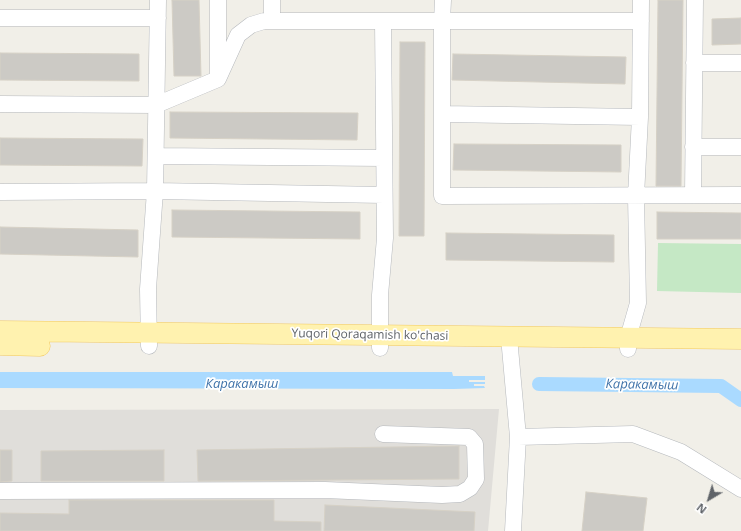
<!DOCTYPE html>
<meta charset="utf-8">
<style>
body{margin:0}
#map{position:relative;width:741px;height:531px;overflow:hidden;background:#f1efe8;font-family:"Open Sans",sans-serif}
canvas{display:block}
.north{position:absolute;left:689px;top:479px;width:40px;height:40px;-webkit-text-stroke:3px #fff;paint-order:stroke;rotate:218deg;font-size:11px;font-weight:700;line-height:16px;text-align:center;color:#5f6368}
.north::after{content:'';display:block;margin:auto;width:14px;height:18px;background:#5f6368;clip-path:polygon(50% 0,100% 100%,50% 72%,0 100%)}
</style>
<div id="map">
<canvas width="741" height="531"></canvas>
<div class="north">N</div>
</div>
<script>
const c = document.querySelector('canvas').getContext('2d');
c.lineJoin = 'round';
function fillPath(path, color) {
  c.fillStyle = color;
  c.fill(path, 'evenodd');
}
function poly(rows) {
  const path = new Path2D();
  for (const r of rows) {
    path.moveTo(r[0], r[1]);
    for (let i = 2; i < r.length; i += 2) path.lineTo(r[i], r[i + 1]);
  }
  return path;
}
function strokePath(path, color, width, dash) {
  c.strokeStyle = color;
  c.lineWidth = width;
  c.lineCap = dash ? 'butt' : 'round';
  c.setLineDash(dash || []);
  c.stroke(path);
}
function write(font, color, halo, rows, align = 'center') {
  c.font = font + ' "Open Sans",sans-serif';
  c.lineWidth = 3.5;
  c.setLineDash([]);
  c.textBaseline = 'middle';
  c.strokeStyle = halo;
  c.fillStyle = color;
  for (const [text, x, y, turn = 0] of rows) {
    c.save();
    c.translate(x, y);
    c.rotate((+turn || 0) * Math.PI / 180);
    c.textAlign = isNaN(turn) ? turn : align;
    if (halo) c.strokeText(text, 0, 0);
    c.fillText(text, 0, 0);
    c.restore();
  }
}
fillPath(poly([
 [499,409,488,531,0,531,0,410]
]), '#e0deda');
fillPath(poly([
 [658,243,741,244,741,293,657,291]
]), '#c5e8c5');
fillPath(poly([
 [0,372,452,372,453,376,485,376,485,380,469,380,469,382,485,382,485,384,474,384,474,386,484,386,485,388,454,389,0,388]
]), '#aadaff');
strokePath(poly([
 [539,384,721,386,741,400]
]), '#aadaff', 14);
const building = poly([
 [172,0,199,0,201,76,174,76,172,0],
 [658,0,683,0,681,186,656,186,658,0],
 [741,18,741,44,712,45,712,19,741,18],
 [400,42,425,42,424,236,399,236,400,42],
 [0,53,139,54,139,81,0,80,0,53],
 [453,54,626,57,625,84,452,80,453,54],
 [170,112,358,113,357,140,170,138,170,112],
 [0,138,143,139,142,166,0,165,0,138],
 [454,144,621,145,621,172,453,170,454,144],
 [172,210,360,212,360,239,172,237,172,210],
 [657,212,741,213,741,239,657,239,657,212],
 [0,227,138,230,138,257,0,254,0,227],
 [446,233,614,235,614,262,446,260,446,233],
 [459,446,459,479,198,481,197,450,459,446],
 [0,450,12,450,12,481,0,482,0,450],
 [164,450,164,481,41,481,41,451,164,450],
 [586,492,647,498,643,531,582,531,586,492],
 [69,500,274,500,274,521,321,522,321,531,0,531,0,513,69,514,69,500],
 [325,505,475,512,474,531,324,531,325,505]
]);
fillPath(building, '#cccac5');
strokePath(building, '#d6d1c6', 1);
const minor = poly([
 [443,0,442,21,641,21],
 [0,18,158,18],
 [272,20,272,0],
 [694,63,741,63],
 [218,76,218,0],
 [0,104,156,105,218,79,238,35,251,25,264,21,442,21,442,196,741,195],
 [442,114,640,117],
 [693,147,741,147],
 [156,156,384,158],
 [0,192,155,191,384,195],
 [693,195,695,0],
 [509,337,518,437,513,531],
 [149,346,148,289,155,191,158,0],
 [380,348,380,295,385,238,383,21],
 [628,349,628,338,638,303,636,196,640,117,641,0],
 [518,437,633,434,681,452,741,489],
 [0,491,325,490,442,495,460,494,470,488,476,479,475,444,469,437,383,434]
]);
const major = poly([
 [0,331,741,339],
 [0,345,40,346]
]);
strokePath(minor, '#b5b8bc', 17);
strokePath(major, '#f2c960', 21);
strokePath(minor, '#fff', 16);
strokePath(major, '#fff2af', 20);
write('12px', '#5f6368', '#fff', [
 ["Yuqori Qoraqamish ko'chasi",370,335,1]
]);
write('italic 13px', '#4174aa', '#fff', [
 ["Каракамыш",242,384],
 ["Каракамыш",642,385,1]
]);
</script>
